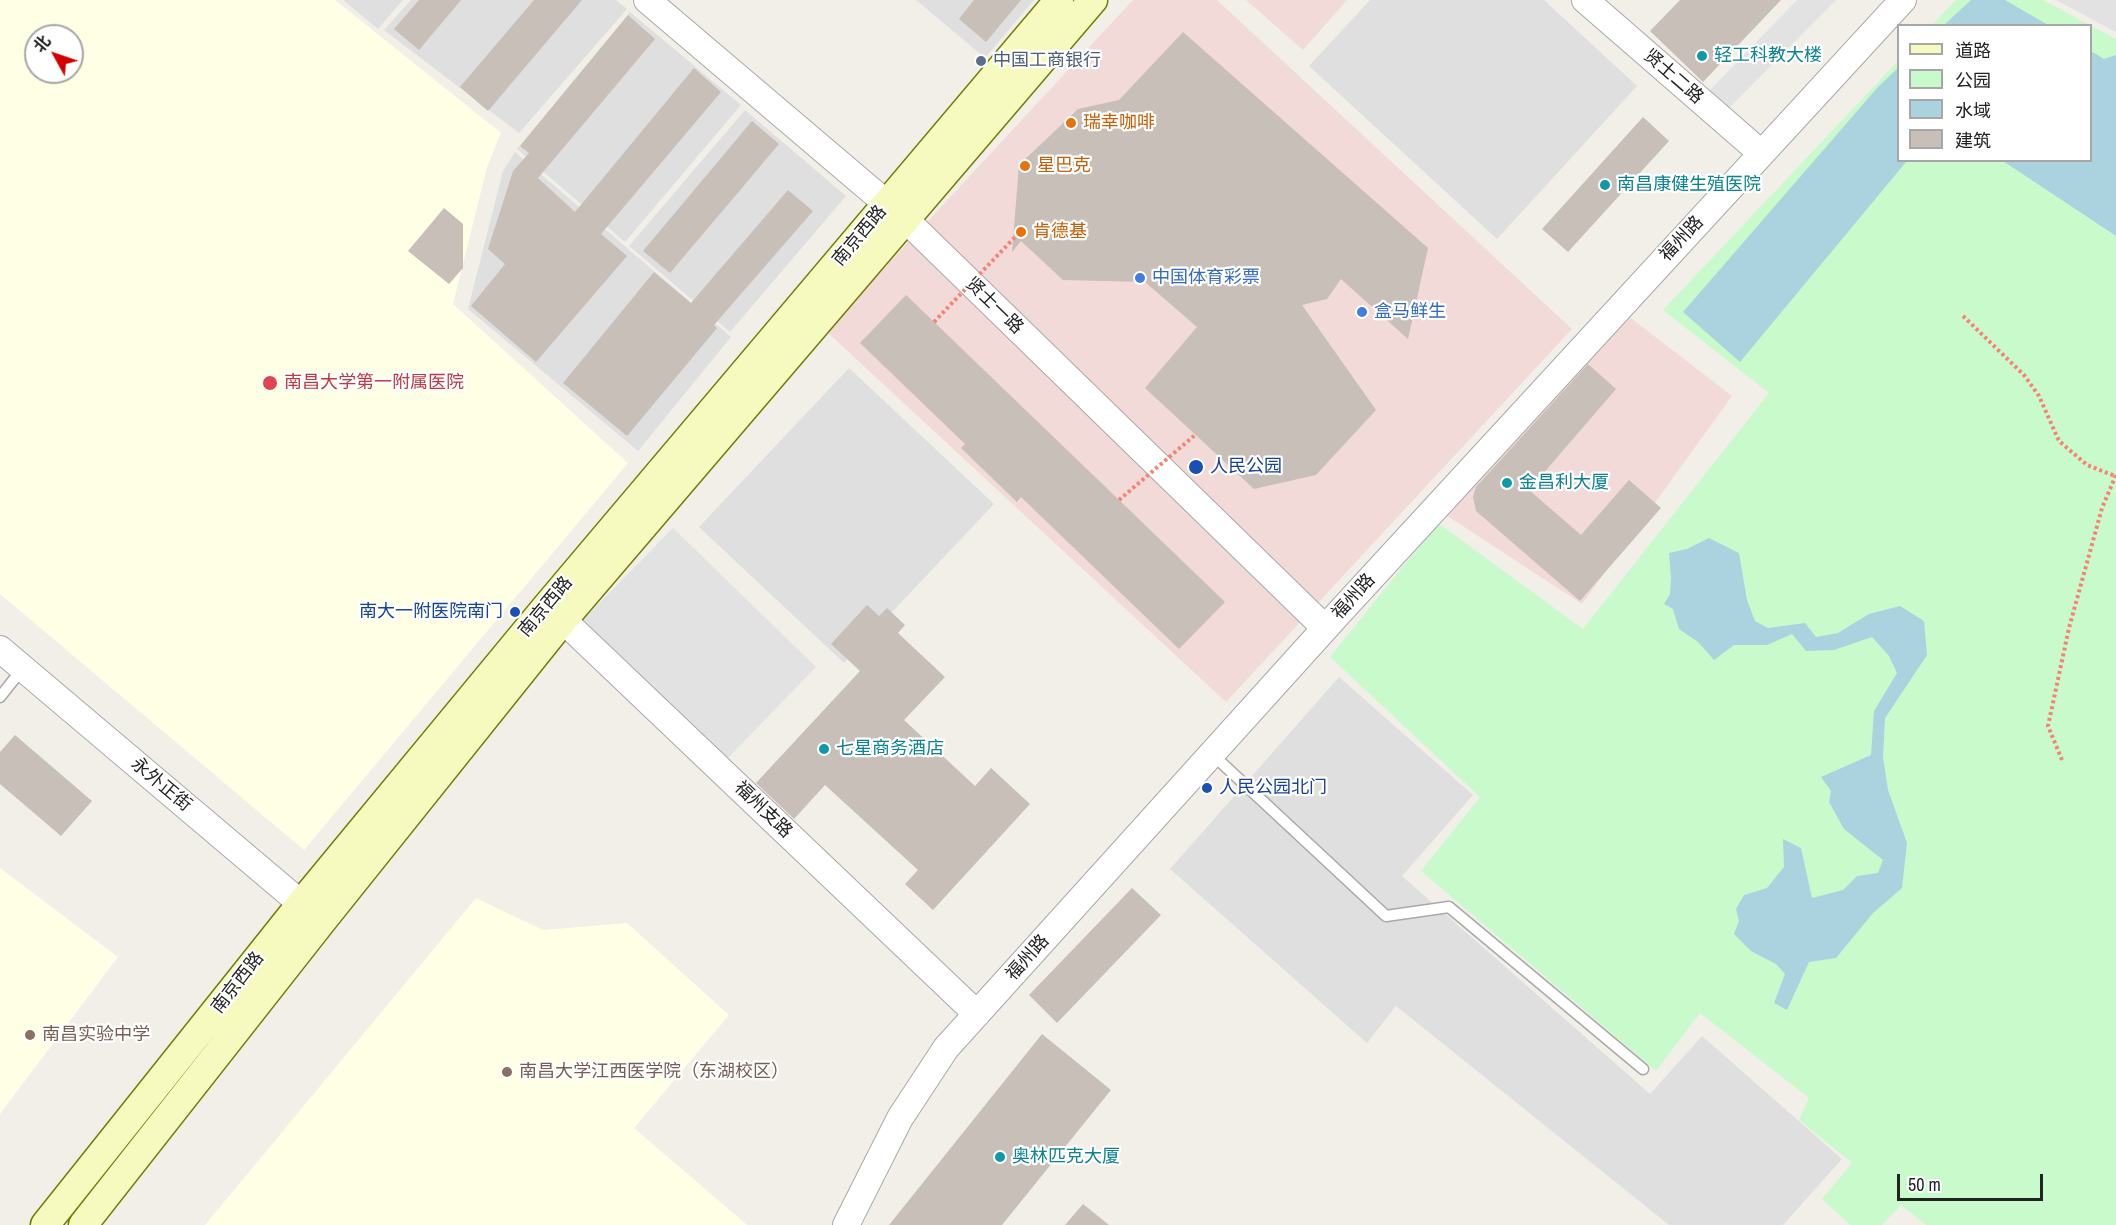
<!DOCTYPE html>
<meta charset="utf-8">
<style>
body{margin:0}
#map{position:relative;width:2116px;height:1225px;overflow:hidden;background:#f2efe9;font-family:"Archivo Narrow","Noto Sans SC",sans-serif}
canvas{display:block}
.legend{position:absolute;left:1897px;top:24px;width:195px;height:138px;box-sizing:border-box;background:#fff;border:2px solid #a7a7a7;margin:0;padding:8px 10px;list-style:none;font-size:18px;color:#222}
.legend li{display:flex;align-items:center;gap:12px;height:30px}
.legend b{width:30px;border:2px solid #a7a7a7}
.north{position:absolute;left:24px;top:24px;width:60px;height:60px;box-sizing:border-box;background:#fff;border:2px solid #a7a7a7;border-radius:50%;rotate:310deg;font-size:16px;font-weight:700;line-height:24px;text-align:center;color:#222}
.north::after{content:'';display:block;margin:auto;width:21px;height:27px;background:#d40000;clip-path:polygon(50% 0,100% 100%,50% 72%,0 100%)}
.scale{position:absolute;left:1897px;top:1174px;width:146px;height:27px;box-sizing:border-box;border:3px solid #222;border-top:0;padding-left:8px;font-size:18px;line-height:21px;white-space:nowrap;color:#222;-webkit-text-stroke:4px #fff;paint-order:stroke}
</style>
<div id="map">
<canvas width="2116" height="1225"></canvas>
<ul class="legend">
<li><b style="height:8px;background:#f7fabf"></b>道路</li>
<li><b style="height:16px;background:#c8facc"></b>公园</li>
<li><b style="height:16px;background:#aad3df"></b>水域</li>
<li><b style="height:16px;background:#c7bfb8"></b>建筑</li>
</ul>
<div class="north">北</div>
<div class="scale">50 m</div>
</div>
<script>
const c = document.querySelector('canvas').getContext('2d');
c.lineJoin = 'round';
function fillPath(path, color) {
  c.fillStyle = color;
  c.fill(path, 'evenodd');
}
function poly(rows) {
  const path = new Path2D();
  for (const r of rows) {
    path.moveTo(r[0], r[1]);
    for (let i = 2; i < r.length; i += 2) path.lineTo(r[i], r[i + 1]);
  }
  return path;
}
function strokePath(path, color, width, dash) {
  c.strokeStyle = color;
  c.lineWidth = width;
  c.lineCap = dash ? 'butt' : 'round';
  c.setLineDash(dash || []);
  c.stroke(path);
}
function write(font, color, halo, rows, align = 'center') {
  c.font = font + ' "Archivo Narrow","Noto Sans SC",sans-serif';
  c.lineWidth = 4.5;
  c.setLineDash([]);
  c.textBaseline = 'middle';
  c.strokeStyle = halo;
  c.fillStyle = color;
  for (const [text, x, y, turn = 0] of rows) {
    c.save();
    c.translate(x, y);
    c.rotate((+turn || 0) * Math.PI / 180);
    c.textAlign = isNaN(turn) ? turn : align;
    if (halo) c.strokeText(text, 0, 0);
    c.fillText(text, 0, 0);
    c.restore();
  }
}
fillPath(poly([
 [343,0,403,0,378,29],
 [411,0,616,0,627,9,519,133,384,30],
 [916,0,1034,0,985,58],
 [1370,0,1544,0,1637,86,1497,239,1309,66],
 [630,12,741,105,625,242,517,149],
 [745,110,846,196,730,332,629,246],
 [515,152,731,337,638,451,468,309,503,171],
 [849,368,994,504,844,663,699,527],
 [1339,677,1473,795,1402,876,1650,1094,1702,1036,1842,1159,1783,1225,1669,1225,1396,1006,1367,1043,1170,869]
]), '#e0dfdf');
fillPath(poly([
 [1133,0,1217,0,1572,329,1226,702,826,331],
 [1246,0,1347,0,1303,50],
 [1627,315,1732,396,1582,604,1446,515]
]), '#f2dad9');
fillPath(poly([
 [0,0,335,0,501,133,487,167,453,304,628,463,304,850,0,594],
 [36,36,72,36,72,72,36,72],
 [0,868,118,957,0,1114],
 [476,898,543,930,627,923,729,1015,634,1128,747,1225,205,1225]
]), '#ffffe5');
fillPath(poly([
 [1956,0,2043,0,2116,39,2116,1225,1926,1225,1901,1205,1882,1225,1850,1225,1822,1199,1852,1163,1799,1120,1809,1098,1700,1013,1656,1071,1421,871,1480,797,1330,657,1438,523,1583,629,1769,393,1663,310,1898,61,1898,160,2090,160,2090,26,1932,25]
]), '#c8facc');
fillPath(poly([
 [1797,0,1836,0,1728,109,1709,91],
 [2056,0,2116,0,2116,32],
 [673,528,816,667,725,761,582,621]
]), '#e2e2e2');
fillPath(poly([
 [1971,0,2005,0,2048,25,1944,25],
 [2091,51,2104,59,2116,55,2116,236,2003,161,2090,160],
 [1898,68,1898,160,1910,161,1906,162,1740,362,1683,312,1878,87],
 [1709,538,1739,553,1747,600,1755,621,1768,628,1805,623,1816,637,1838,633,1869,614,1900,606,1924,621,1927,655,1885,718,1883,757,1888,790,1907,843,1902,888,1873,913,1836,958,1809,962,1787,1010,1774,1003,1785,974,1776,964,1751,951,1734,934,1739,921,1736,909,1744,895,1767,888,1784,867,1783,839,1801,848,1812,898,1843,890,1857,876,1878,873,1883,860,1844,829,1829,802,1831,791,1821,777,1871,755,1874,711,1897,673,1889,656,1872,637,1834,650,1806,651,1792,634,1767,645,1734,645,1714,660,1698,642,1679,629,1673,609,1664,604,1670,594,1671,578,1669,553,1687,549]
]), '#aad3df');
fillPath(poly([
 [419,0,461,0,419,50,394,29],
 [534,0,582,0,488,111,460,87],
 [974,0,1021,0,986,42,959,19],
 [1680,0,1781,0,1703,82,1650,31],
 [628,15,655,39,538,178,575,212,694,68,721,92,601,234,627,256,536,362,471,306,505,264,488,249,513,171,529,153,520,146],
 [1183,32,1428,248,1408,339,1341,279,1327,299,1302,305,1376,410,1316,475,1254,489,1145,388,1197,327,1145,282,1063,280,1021,241,1012,252,1019,165,1078,109,1119,100],
 [1643,117,1669,141,1568,252,1542,229],
 [752,121,779,144,670,273,643,251],
 [788,190,813,211,714,325,717,328,627,436,563,383,654,272,691,303],
 [444,208,463,224,463,268,449,284,408,251],
 [906,295,1225,602,1179,649,1021,497,1017,502,961,448,965,444,860,343],
 [1588,364,1616,389,1529,490,1581,535,1629,480,1661,508,1580,601,1476,511,1473,497,1476,487],
 [867,605,879,616,887,608,905,625,898,633,945,677,904,720,975,786,991,768,1030,804,933,910,905,884,918,870,825,785,794,819,756,783,860,671,831,644],
 [15,735,92,801,61,836,0,784,0,752],
 [1132,888,1161,915,1057,1023,1029,995],
 [1042,1034,1111,1090,1002,1225,889,1225],
 [1083,1204,1109,1225,1065,1225]
]), '#c7bfb8');
const service = poly([
 [0,697,23,668],
 [1212,754,1386,916,1449,907,1643,1069]
]);
const tertiary = poly([
 [647,0,906,220,1325,628],
 [1585,0,1761,153],
 [547,607,563,620,977,1014],
 [0,649,317,917],
 [846,1225,900,1118,946,1048,1339,613,1903,0]
]);
const secondary = poly([
 [45,1225,301,904,547,606,1059,0],
 [83,1225,322,921,563,620,1093,0]
]);
strokePath(service, '#a9a9a9', 13);
strokePath(tertiary, '#a9a9a9', 28);
strokePath(secondary, '#707d05', 31);
strokePath(poly([
 [1963,316,2024,375,2039,396,2059,441,2087,465,2115,476],
 [2062,760,2048,726,2069,628,2102,508,2116,475]
]), '#fa8072', 4, [3, 3]);
strokePath(service, '#fff', 10);
strokePath(tertiary, '#fff', 26);
strokePath(secondary, '#f7fabf', 28);
strokePath(poly([
 [934,322,1016,236],
 [1119,500,1195,435]
]), '#fa8072', 4, [3, 3]);
for (const [x, y, r, color] of [
 [1702,56,6,"#0f9aa8"],
 [981,61,6,"#5c6f8a"],
 [1071,123,6,"#e8710a"],
 [1025,166,6,"#e8710a"],
 [1605,185,6,"#0f9aa8"],
 [1021,232,6,"#e8710a"],
 [1140,278,6,"#3f7fe0"],
 [1362,312,6,"#3f7fe0"],
 [270,383,8,"#e0444e"],
 [1196,467,8,"#1a4fb4"],
 [1507,483,6,"#0f9aa8"],
 [515,612,6,"#1a4fb4"],
 [824,749,6,"#0f9aa8"],
 [1207,788,6,"#1a4fb4"],
 [30,1035,6,"#8d6e63"],
 [507,1072,6,"#8d6e63"],
 [1000,1157,6,"#0f9aa8"]
]) {
  const dot = new Path2D();
  dot.arc(x, y, r, 0, 2 * Math.PI);
  c.fillStyle = color;
  c.fill(dot);
  strokePath(dot, '#fff', 2);
}
write('18px', '#0d838f', '#fff', [
 ["轻工科教大楼",1714,56],
 ["南昌康健生殖医院",1617,185],
 ["金昌利大厦",1519,483],
 ["七星商务酒店",836,749],
 ["奥林匹克大厦",1012,1157]
], 'left');
write('18px', '#4e5e75', '#fff', [
 ["中国工商银行",993,61]
], 'left');
write('18px', '#222', '#fff', [
 ["贤士二路",1673,77,41],
 ["南京西路",860,236,-50],
 ["福州路",1682,239,-47],
 ["贤士一路",994,306,44],
 ["福州路",1354,597,-48],
 ["南京西路",546,607,-50],
 ["永外正街",161,785,40],
 ["福州支路",763,810,44],
 ["福州路",1028,958,-48],
 ["南京西路",238,983,-52]
]);
write('18px', '#c56008', '#fff', [
 ["瑞幸咖啡",1083,123],
 ["星巴克",1037,166],
 ["肯德基",1033,232]
], 'left');
write('18px', '#366cbe', '#fff', [
 ["中国体育彩票",1152,278],
 ["盒马鲜生",1374,312]
], 'left');
write('18px', '#be3a42', '#fff', [
 ["南昌大学第一附属医院",284,383]
], 'left');
write('18px', '#164399', '#fff', [
 ["人民公园",1210,467],
 ["南大一附医院南门",503,612,"right"],
 ["人民公园北门",1219,788]
], 'left');
write('18px', '#785e54', '#fff', [
 ["南昌实验中学",42,1035],
 ["南昌大学江西医学院（东湖校区）",519,1072]
], 'left');
</script>
